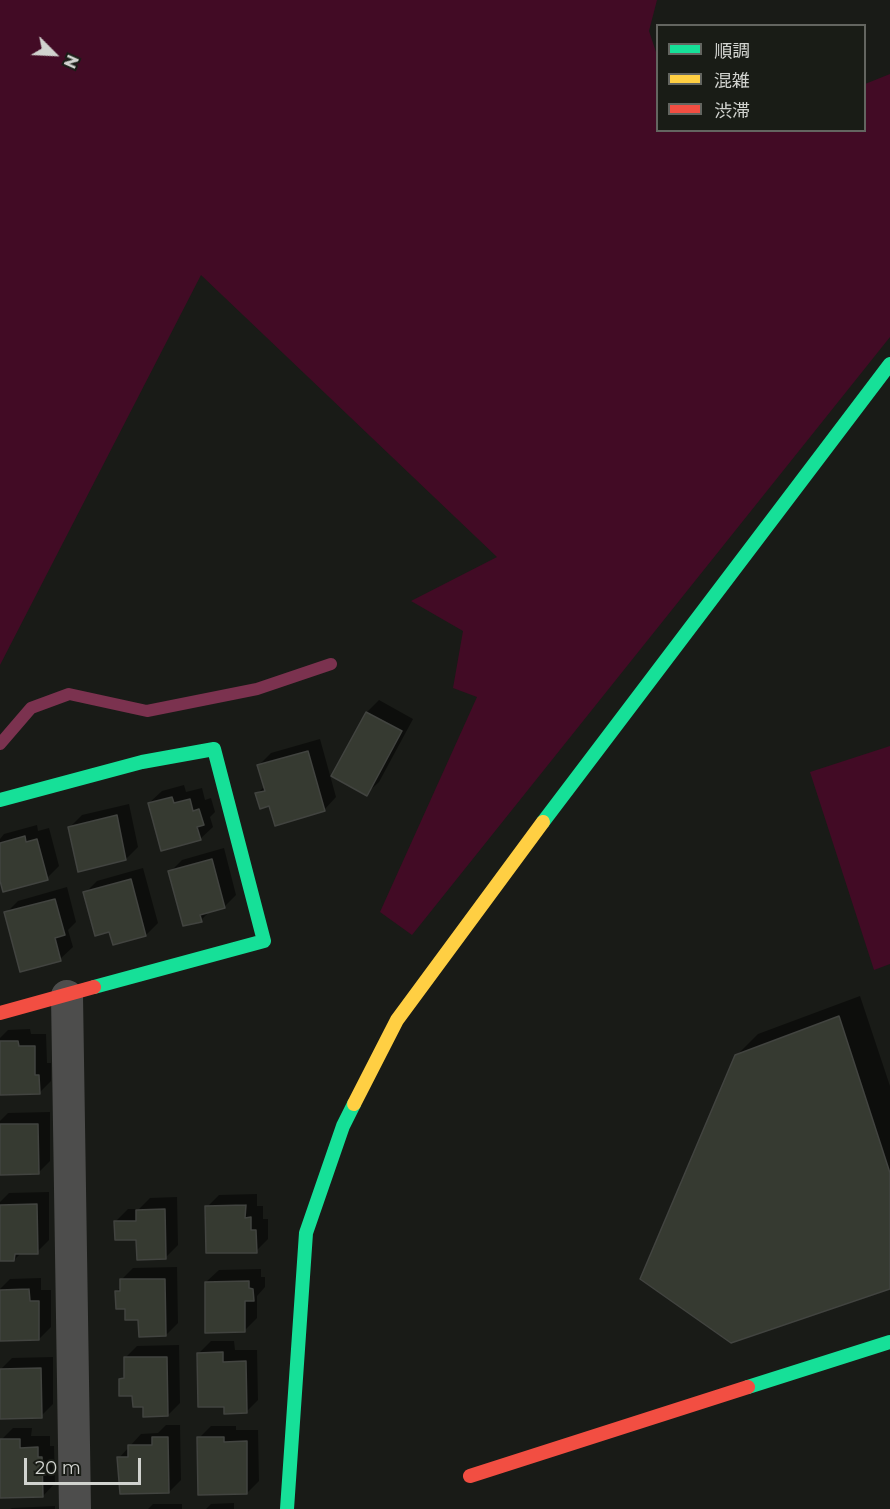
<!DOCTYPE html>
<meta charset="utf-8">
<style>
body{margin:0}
#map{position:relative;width:890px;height:1509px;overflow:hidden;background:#191b17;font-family:Montserrat,"Noto Sans JP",sans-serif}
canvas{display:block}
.legend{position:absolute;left:656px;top:24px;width:210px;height:108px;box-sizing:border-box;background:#191c16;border:2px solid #636560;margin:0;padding:8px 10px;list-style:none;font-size:18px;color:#d1d3cf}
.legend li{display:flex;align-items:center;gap:12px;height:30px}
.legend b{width:30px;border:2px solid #636560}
.north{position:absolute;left:24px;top:24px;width:60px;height:60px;-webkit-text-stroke:4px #191c16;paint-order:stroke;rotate:114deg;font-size:16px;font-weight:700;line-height:24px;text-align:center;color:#d1d3cf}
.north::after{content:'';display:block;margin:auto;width:21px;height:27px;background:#d1d3cf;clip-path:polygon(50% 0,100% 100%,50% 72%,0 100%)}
.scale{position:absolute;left:24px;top:1458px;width:117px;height:27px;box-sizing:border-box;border:3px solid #d1d3cf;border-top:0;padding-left:8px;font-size:18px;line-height:21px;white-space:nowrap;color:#d1d3cf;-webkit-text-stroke:4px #191c16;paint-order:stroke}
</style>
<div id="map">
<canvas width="890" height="1509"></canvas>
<ul class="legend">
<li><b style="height:8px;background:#16e098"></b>順調</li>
<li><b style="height:8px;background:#ffcf43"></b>混雑</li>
<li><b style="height:8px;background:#f24e42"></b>渋滞</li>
</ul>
<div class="north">N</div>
<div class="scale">20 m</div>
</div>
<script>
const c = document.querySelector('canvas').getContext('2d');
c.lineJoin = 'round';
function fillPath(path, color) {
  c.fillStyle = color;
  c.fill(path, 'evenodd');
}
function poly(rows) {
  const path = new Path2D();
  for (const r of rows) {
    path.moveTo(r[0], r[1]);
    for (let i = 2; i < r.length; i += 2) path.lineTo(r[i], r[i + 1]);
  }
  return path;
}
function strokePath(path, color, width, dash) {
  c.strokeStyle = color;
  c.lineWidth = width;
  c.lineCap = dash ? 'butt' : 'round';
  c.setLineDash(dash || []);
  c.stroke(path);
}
fillPath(poly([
 [0,0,657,0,649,31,657,55,658,130,864,130,865,84,890,74,890,337,412,935,380,912,477,697,453,688,463,631,411,601,497,557,201,275,0,665],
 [890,746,890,964,874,970,810,772]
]), '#420b25');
fillPath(poly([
 [379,700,413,719,379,782,366,794,333,776,367,712],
 [320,739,336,797,324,810,270,804,257,794,265,786,259,765,271,753],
 [184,785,186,792,202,788,205,800,211,798,215,812,210,817,213,827,200,839,149,803,162,791],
 [129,804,138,847,126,859,70,827,82,815],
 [37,825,38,831,49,828,59,866,47,878,0,876,0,839,4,834],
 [224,848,236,895,224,907,211,910,201,920,170,872,182,860],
 [143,868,158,923,146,935,111,930,85,893,97,881],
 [67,887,76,922,68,930,73,947,60,959,6,913,18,901],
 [860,996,890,1086,890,1287,736,1056,758,1034],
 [30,1029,31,1034,46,1034,47,1063,51,1063,51,1081,39,1093,0,1094,0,1038,8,1030],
 [50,1112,50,1161,38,1173,0,1173,0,1121,8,1113],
 [49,1192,49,1240,37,1252,21,1253,14,1260,0,1260,0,1202,9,1193],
 [257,1194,257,1206,263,1206,263,1219,268,1219,268,1239,256,1251,207,1207,219,1195],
 [177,1197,178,1245,165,1258,116,1221,128,1209,139,1209,150,1198],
 [177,1267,178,1323,166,1335,140,1319,127,1308,117,1291,121,1287,121,1280,133,1268],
 [261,1269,261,1277,265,1277,265,1287,257,1296,257,1318,245,1330,206,1282,219,1270],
 [41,1278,41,1290,51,1290,51,1327,39,1339,0,1339,0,1289,10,1279],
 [211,1341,234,1341,235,1350,257,1350,258,1400,246,1412,226,1405,199,1353],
 [179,1345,180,1403,168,1415,144,1406,121,1379,125,1375,125,1358,137,1346],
 [53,1357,53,1404,41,1416,0,1370,12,1358],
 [166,1425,180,1425,181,1480,169,1492,119,1458,141,1434,158,1433],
 [211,1426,236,1426,236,1430,258,1430,259,1481,247,1493,199,1438],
 [13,1428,32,1428,31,1436,50,1436,50,1446,54,1446,55,1483,43,1496,1,1440],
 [234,1503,234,1509,206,1509,211,1504],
 [153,1504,182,1504,182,1509,148,1509],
 [55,1506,55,1509,10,1509,12,1508]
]), '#0007');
strokePath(poly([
 [0,744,31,708,69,694,147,711,257,689,331,664]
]), '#7b324f', 12);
const building = poly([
 [366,712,402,731,367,796,331,776,366,712],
 [308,751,325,811,275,826,269,806,260,809,255,793,265,791,257,765,308,751],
 [172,797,174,803,190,799,193,811,199,809,204,825,197,827,201,840,161,851,148,803,172,797],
 [117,815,126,860,78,872,68,827,117,815],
 [25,836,26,842,37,839,48,880,3,892,0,881,0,843,25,836],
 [212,859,225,908,200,915,202,922,183,926,168,871,212,859],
 [131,879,146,936,113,945,109,932,95,936,83,892,131,879],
 [55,899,65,935,55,938,61,961,20,972,4,912,55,899],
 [839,1016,890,1173,890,1289,731,1343,640,1279,735,1055,839,1016],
 [0,1041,18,1041,19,1046,35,1046,35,1075,39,1075,40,1094,0,1095,0,1041],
 [0,1124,38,1124,39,1174,0,1175,0,1124],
 [37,1204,38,1254,15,1254,14,1261,0,1261,0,1205,37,1204],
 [246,1205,245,1218,251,1217,251,1230,256,1230,257,1253,206,1253,205,1206,246,1205],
 [165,1209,166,1259,137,1260,136,1240,115,1240,114,1221,136,1221,136,1210,165,1209],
 [120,1279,165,1279,166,1336,139,1337,138,1320,125,1320,125,1309,116,1309,115,1291,120,1291,120,1279],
 [249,1281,249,1288,253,1289,254,1301,245,1301,245,1332,205,1333,205,1282,249,1281],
 [29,1289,30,1301,39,1301,39,1340,0,1341,0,1290,29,1289],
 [223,1352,223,1362,246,1361,247,1413,224,1414,224,1407,198,1407,197,1353,223,1352],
 [124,1357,167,1357,168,1416,143,1417,143,1407,133,1407,132,1396,119,1396,119,1379,124,1378,124,1357],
 [41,1368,42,1418,0,1419,0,1369,41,1368],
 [152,1437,168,1437,169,1493,120,1494,117,1457,128,1457,128,1445,152,1445,152,1437],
 [197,1437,224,1437,224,1442,247,1441,247,1494,198,1495,197,1437],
 [0,1439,20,1439,20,1448,38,1447,38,1457,42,1457,43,1497,0,1498,0,1439]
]);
fillPath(building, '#363a31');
strokePath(building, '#424440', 1.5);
strokePath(poly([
 [67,996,75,1509]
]), '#4d4d4c', 32);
strokePath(poly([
 [0,800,142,762,214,749,264,941,94,987],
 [543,822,890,364],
 [748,1387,890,1342],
 [287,1509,306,1233,343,1126,354,1104]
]), '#16e098', 14);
strokePath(poly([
 [354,1104,397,1020,543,822]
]), '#ffcf43', 14);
strokePath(poly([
 [0,1013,94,987],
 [470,1476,748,1387]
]), '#f24e42', 14);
</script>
